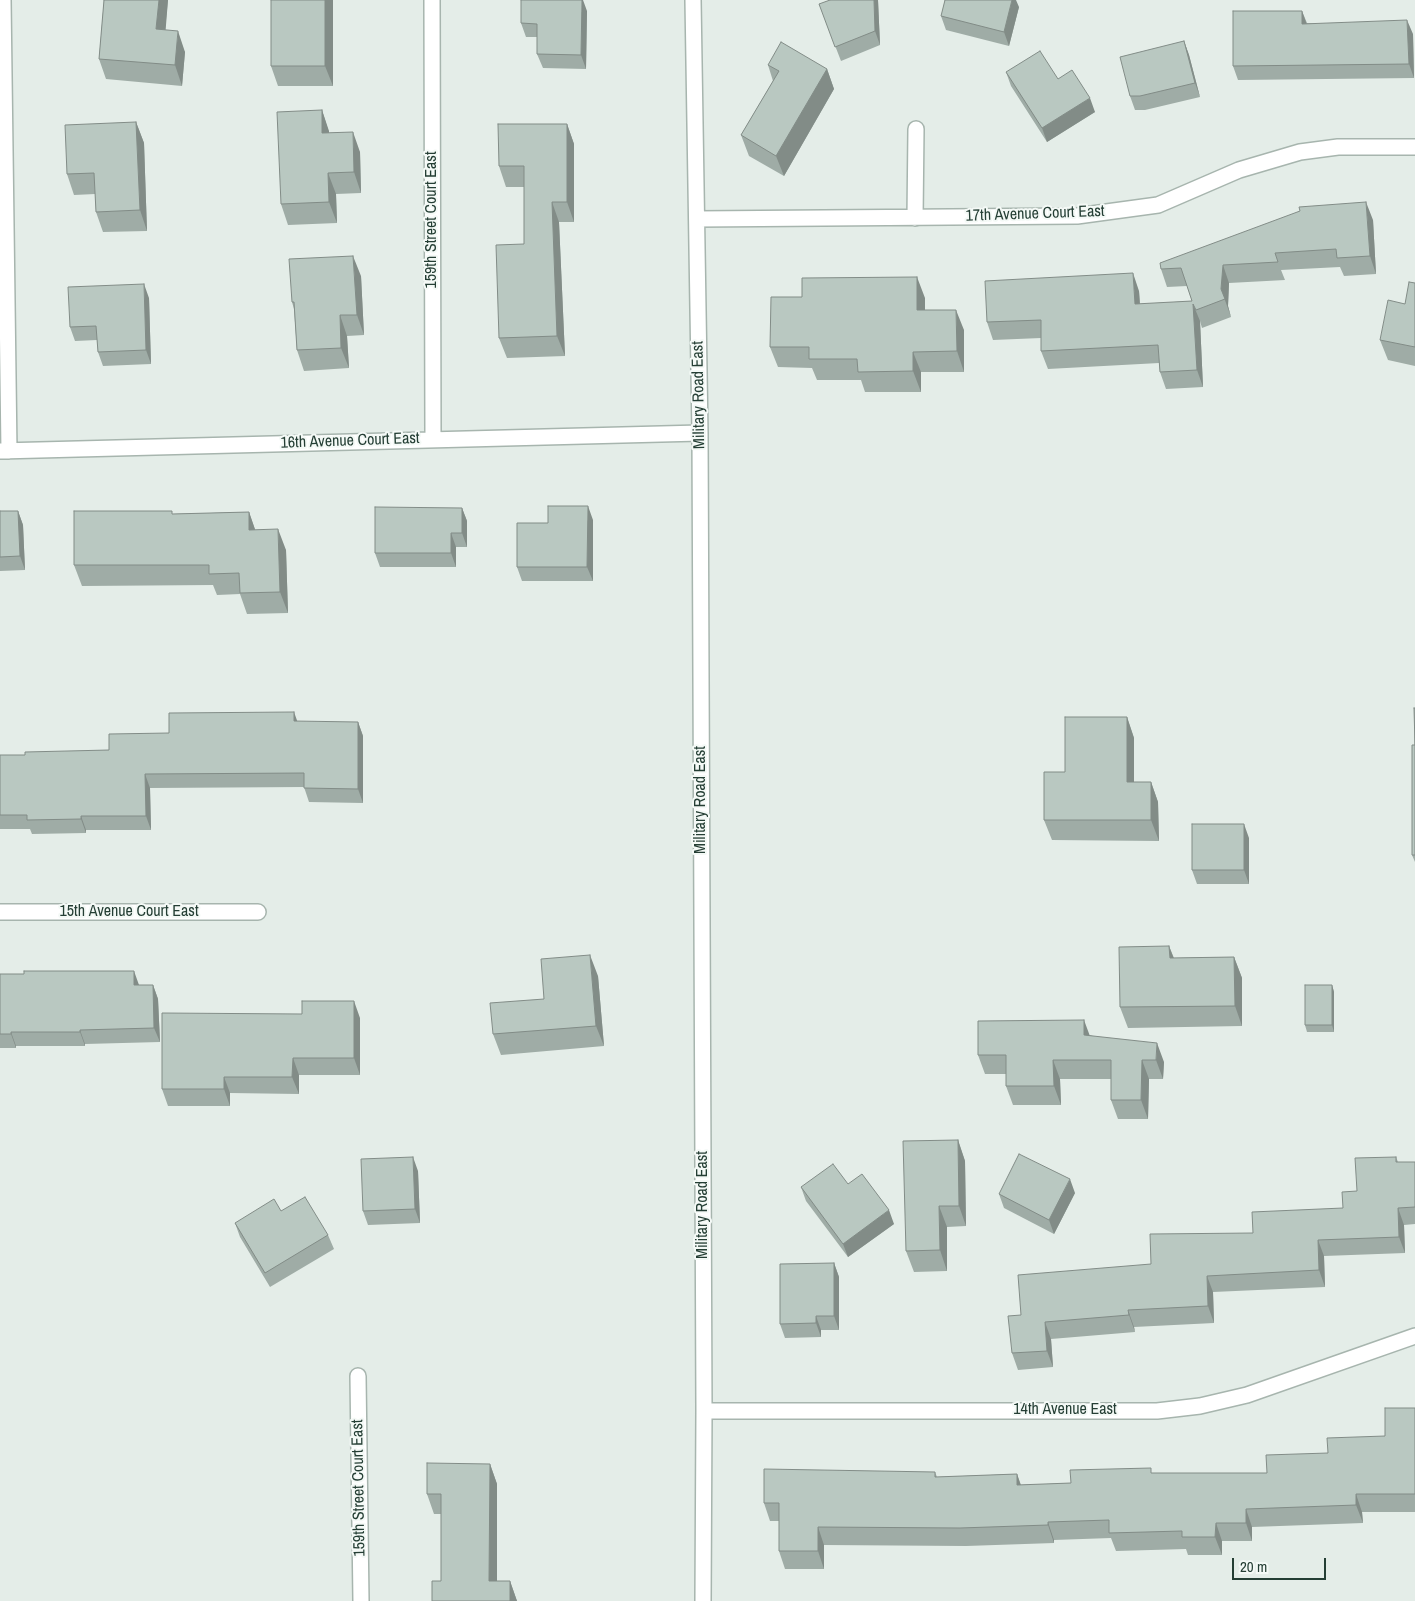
<!DOCTYPE html>
<style>
body{margin:0}
#map{position:relative;width:1415px;height:1601px;overflow:hidden;background:#e4ede8;font-family:"Archivo Narrow",sans-serif}
canvas{display:block}
.scale{position:absolute;left:1232px;top:1558px;width:94px;height:22px;box-sizing:border-box;border:2px solid #243e34;border-top:0;padding-left:6px;font-size:15px;line-height:18px;white-space:nowrap;color:#243e34;-webkit-text-stroke:4px #f4f9f6;paint-order:stroke}
</style>
<div id="map">
<canvas width="1415" height="1601"></canvas>
<div class="scale">20 m</div>
</div>
<script>
const c = document.querySelector('canvas').getContext('2d');
c.lineJoin = 'round';
function poly(rows) {
  const path = new Path2D();
  for (const r of rows) {
    path.moveTo(r[0], r[1]);
    for (let i = 2; i < r.length; i += 2) path.lineTo(r[i], r[i + 1]);
  }
  return path;
}
function strokePath(path, color, width, dash) {
  c.strokeStyle = color;
  c.lineWidth = width;
  c.lineCap = dash ? 'butt' : 'round';
  c.setLineDash(dash || []);
  c.stroke(path);
}
function fillPath(path, color) {
  c.fillStyle = color;
  c.fill(path, 'evenodd');
}
function write(font, color, halo, rows, align = 'center') {
  c.font = font + ' "Archivo Narrow",sans-serif';
  c.lineWidth = 4;
  c.setLineDash([]);
  c.textBaseline = 'middle';
  c.strokeStyle = halo;
  c.fillStyle = color;
  for (const [text, x, y, turn = 0] of rows) {
    c.save();
    c.translate(x, y);
    c.rotate((+turn || 0) * Math.PI / 180);
    c.textAlign = isNaN(turn) ? turn : align;
    if (halo) c.strokeText(text, 0, 0);
    c.fillText(text, 0, 0);
    c.restore();
  }
}
const minor = poly([
 [3,0,9,451],
 [432,0,433,439],
 [693,0,700,433,704,1411,703,1601],
 [915,218,916,129],
 [697,219,1077,216,1158,205,1239,170,1300,152,1338,147,1415,147],
 [0,451,700,433],
 [0,912,258,912],
 [358,1376,361,1601],
 [704,1411,1157,1411,1200,1406,1247,1395,1415,1336]
]);
strokePath(minor, '#a7b5ae', 18);
strokePath(minor, '#fff', 15);
fillPath(poly([
 [104,0,168,0,165,30,185,52,182,86,106,79,99,59],
 [271,0,333,0,333,86,278,86,271,66],
 [878,0,880,45,841,61,819,4],
 [1019,7,1009,46,946,30,941,16],
 [587,11,586,69,543,68,537,54,537,37,526,37,521,23],
 [1302,11,1307,23,1413,34,1414,78,1238,80,1233,66],
 [1184,41,1189,55,1200,97,1145,110,1135,110,1130,96],
 [768,65,827,69,834,89,784,176,749,156,741,135,773,81],
 [1006,72,1058,79,1095,112,1047,142,1011,86],
 [322,110,329,133,360,152,361,193,336,194,337,223,288,225,281,204],
 [136,122,144,143,147,231,103,232,96,212,95,194,74,195,67,174],
 [567,124,574,144,574,222,559,222,565,356,507,358,499,338,524,244,524,187,506,187,499,166],
 [1373,220,1376,274,1344,276,1340,267,1281,270,1285,280,1229,283,1228,306,1231,317,1202,328,1200,321,1203,387,1166,389,1160,372,1159,363,1048,369,1041,351,1041,338,993,340,987,322,1139,291,1140,304,1192,301,1187,286,1167,287,1161,269],
 [361,276,364,335,347,336,349,368,304,371,297,350,294,309,292,302],
 [1415,283,1415,366,1388,360,1380,340,1405,304],
 [149,298,151,364,103,366,98,352,97,340,75,341,70,327],
 [925,298,925,310,964,330,964,372,921,372,921,392,865,392,861,380,817,380,812,368,778,367,770,347],
 [462,508,467,521,467,547,456,547,456,567,380,567,375,553],
 [0,511,18,511,23,525,25,570,0,571],
 [249,512,255,530,286,550,288,613,247,614,240,594,217,595,213,585,82,586,74,565,173,514],
 [593,520,593,581,522,581,517,567,548,523],
 [1415,708,1415,862,1412,855,1415,745],
 [1127,717,1134,738,1134,782,1151,782,1158,802,1159,841,1052,840,1044,820,1065,772],
 [297,722,358,722,363,736,363,803,309,802,304,787,150,788,151,830,86,830,86,833,32,834,30,829,0,829,0,755,25,755,109,750,169,733],
 [1249,838,1249,884,1197,884,1192,870],
 [1169,946,1174,958,1234,957,1242,978,1242,1026,1128,1028,1120,1007],
 [0,974,139,985,153,985,158,999,160,1042,85,1044,85,1046,16,1046,16,1048,0,1048],
 [598,976,604,1046,501,1055,493,1034,544,999],
 [1332,985,1334,992,1334,1032,1307,1032,1305,1025],
 [360,1018,360,1075,299,1075,299,1094,230,1093,230,1106,168,1106,162,1089],
 [1090,1035,1164,1062,1163,1079,1149,1079,1148,1119,1118,1119,1111,1100,1111,1079,1060,1079,1061,1105,1013,1105,1006,1086,1006,1074,985,1074,978,1055],
 [958,1140,965,1161,966,1226,947,1227,947,1271,914,1272,906,1251],
 [1396,1157,1398,1162,1415,1162,1415,1224,1404,1225,1405,1253,1324,1256,1325,1287,1213,1292,1214,1323,1134,1327,1135,1332,1051,1339,1053,1367,1018,1370,1012,1353,1021,1315,1151,1264,1253,1233,1343,1208,1357,1191],
 [418,1171,420,1223,368,1225,363,1211],
 [848,1184,894,1224,848,1257,806,1201,801,1187],
 [1075,1193,1054,1234,1004,1208,999,1194],
 [281,1211,328,1235,334,1249,270,1287,240,1237,235,1223],
 [834,1263,839,1277,839,1330,821,1330,821,1337,785,1338,780,1324],
 [1415,1408,1415,1512,1362,1512,1363,1523,1252,1527,1252,1541,1222,1541,1222,1555,1188,1555,1186,1549,1116,1551,1111,1538,1054,1540,1054,1543,966,1546,824,1545,824,1569,785,1569,779,1551,779,1521,770,1521,764,1503,935,1472,937,1477,1017,1474,1021,1485,1071,1483,1153,1473,1267,1473,1328,1453,1385,1436],
 [490,1464,497,1484,497,1581,510,1581,517,1601,432,1601,441,1581,441,1514,434,1514,427,1494]
]), '#9faca6');
fillPath(poly([
 [159,0,168,0,164,50,156,29],
 [325,0,333,0,333,86,325,66],
 [582,0,583,0,587,11,586,69,581,55],
 [874,0,878,0,880,45,875,31],
 [1012,0,1016,0,1019,7,1009,46,1004,32],
 [1302,11,1307,25,1302,24],
 [1407,20,1413,34,1414,78,1409,64],
 [178,31,185,52,182,86,175,65],
 [1184,41,1189,55,1200,97,1195,83],
 [827,69,834,89,784,176,776,156],
 [1090,98,1095,112,1047,142,1042,128],
 [322,110,329,131,329,154,322,133],
 [136,122,144,143,147,231,140,210],
 [567,124,574,144,574,222,567,202],
 [353,132,360,152,361,193,354,172],
 [328,173,336,194,337,223,329,202],
 [552,202,559,222,565,356,557,336],
 [1366,202,1373,220,1376,274,1370,256],
 [353,256,361,276,364,335,357,315],
 [1223,265,1229,283,1228,306,1231,317,1221,289],
 [1133,273,1139,291,1141,322,1135,304],
 [917,277,925,298,925,331,917,310],
 [144,284,149,298,151,364,146,350],
 [1193,304,1200,321,1203,387,1197,370],
 [956,310,964,330,964,372,957,351],
 [340,315,347,336,349,368,341,348],
 [913,352,921,372,921,392,913,371],
 [588,506,593,520,593,581,587,567],
 [462,508,467,521,467,547,462,533],
 [18,511,23,525,25,570,20,556],
 [249,512,256,532,249,530],
 [278,529,286,550,288,613,280,592],
 [451,533,456,547,456,567,451,553],
 [294,712,299,726,294,721],
 [1127,717,1134,738,1134,802,1127,782],
 [358,722,363,736,363,803,358,789],
 [145,774,150,788,151,830,146,816],
 [1151,782,1158,802,1159,841,1151,820],
 [81,816,86,830,86,833,81,819],
 [1244,824,1249,838,1249,884,1244,870],
 [1169,946,1177,967,1170,958],
 [590,955,598,976,604,1046,596,1026],
 [1234,957,1242,978,1242,1026,1235,1006],
 [134,971,139,985,134,985],
 [153,985,158,999,160,1042,154,1028],
 [1332,985,1334,992,1334,1032,1332,1025],
 [354,1001,360,1018,360,1075,354,1058],
 [1084,1020,1091,1039,1084,1035],
 [80,1030,85,1044,85,1046,80,1032],
 [11,1032,16,1046,16,1048,11,1034],
 [1157,1043,1164,1062,1163,1079,1156,1060],
 [293,1058,299,1075,299,1094,292,1077],
 [1053,1060,1060,1079,1061,1105,1054,1086],
 [1142,1060,1149,1079,1148,1119,1141,1100],
 [224,1077,230,1093,230,1106,224,1089],
 [958,1140,965,1161,966,1226,959,1206],
 [413,1157,418,1171,420,1223,415,1209],
 [1070,1179,1075,1193,1054,1234,1049,1220],
 [939,1206,947,1227,947,1271,940,1250],
 [1398,1208,1404,1225,1405,1253,1399,1237],
 [889,1210,894,1224,848,1257,843,1244],
 [1318,1240,1324,1256,1325,1287,1319,1270],
 [834,1263,839,1277,839,1330,834,1316],
 [1207,1276,1213,1292,1214,1323,1208,1306],
 [1128,1310,1134,1327,1135,1332,1129,1315],
 [816,1316,821,1330,821,1337,816,1323],
 [1045,1322,1051,1339,1053,1367,1047,1351],
 [490,1464,497,1484,497,1601,489,1581],
 [1017,1474,1023,1492,1017,1485],
 [1356,1494,1362,1512,1363,1523,1356,1505],
 [1246,1509,1252,1527,1252,1541,1246,1523],
 [1048,1522,1054,1540,1054,1543,1048,1525],
 [1216,1523,1222,1541,1222,1555,1215,1537],
 [818,1527,824,1545,824,1569,818,1551],
 [510,1581,517,1601,510,1601]
]), '#828c87');
const building = poly([
 [104,0,159,0,156,29,178,31,175,65,99,59,104,0],
 [271,0,325,0,325,66,271,66,271,0],
 [521,0,582,0,581,55,537,54,537,24,521,23,521,0],
 [830,0,874,0,875,31,835,47,819,4,830,0],
 [945,0,1012,0,1004,32,941,16,945,0],
 [1233,11,1302,11,1302,24,1407,20,1409,64,1233,66,1233,11],
 [1184,41,1195,83,1140,96,1130,96,1120,57,1184,41],
 [781,42,827,69,776,156,741,135,779,71,768,65,781,42],
 [1040,51,1058,79,1072,70,1090,98,1042,128,1006,72,1040,51],
 [322,110,322,133,353,132,354,172,328,173,329,202,281,204,277,112,322,110],
 [136,122,140,210,96,212,94,173,67,174,65,125,136,122],
 [498,124,567,124,567,202,552,202,557,336,499,338,496,245,524,244,524,166,499,166,498,124],
 [1366,202,1370,256,1337,258,1336,249,1275,253,1278,262,1223,265,1221,289,1225,299,1196,310,1193,304,1197,370,1160,372,1158,345,1041,351,1041,320,987,322,985,281,1133,273,1135,304,1192,301,1181,268,1161,269,1160,263,1300,211,1299,207,1366,202],
 [353,256,357,315,340,315,341,348,297,350,294,302,292,302,289,259,353,256],
 [917,277,917,310,956,310,957,351,913,352,913,371,858,372,857,359,809,359,809,347,770,347,771,297,802,297,802,278,917,277],
 [1409,282,1415,283,1415,347,1380,340,1388,300,1405,304,1409,282],
 [144,284,146,350,98,352,96,326,70,327,68,287,144,284],
 [548,506,588,506,587,567,517,567,517,523,548,523,548,506],
 [375,507,462,508,462,533,451,533,451,553,375,553,375,507],
 [0,511,18,511,20,556,0,557,0,511],
 [74,511,172,511,172,514,249,512,249,530,278,529,280,592,240,593,239,573,209,574,209,565,74,565,74,511],
 [1414,708,1415,708,1415,855,1412,855,1412,745,1415,745,1414,708],
 [294,712,294,721,358,722,358,789,304,788,304,773,145,774,146,816,81,816,81,819,27,820,27,815,0,815,0,755,25,755,25,752,109,750,109,734,169,733,169,713,294,712],
 [1065,717,1127,717,1127,782,1151,782,1151,820,1044,820,1044,772,1065,772,1065,717],
 [1192,824,1244,824,1244,870,1192,870,1192,824],
 [1169,946,1170,958,1234,957,1235,1006,1120,1007,1119,947,1169,946],
 [590,955,596,1026,493,1034,490,1003,544,999,541,959,590,955],
 [24,971,134,971,134,985,153,985,154,1028,80,1030,80,1032,11,1032,11,1034,0,1034,0,974,24,974,24,971],
 [1305,985,1332,985,1332,1025,1305,1025,1305,985],
 [302,1001,354,1001,354,1058,293,1058,292,1077,224,1077,224,1089,162,1089,162,1013,302,1014,302,1001],
 [1084,1020,1084,1035,1157,1043,1156,1060,1142,1060,1141,1100,1111,1100,1111,1060,1053,1060,1054,1086,1006,1086,1006,1055,978,1055,978,1021,1084,1020],
 [958,1140,959,1206,939,1206,940,1250,906,1251,903,1141,958,1140],
 [1019,1154,1070,1179,1049,1220,999,1194,1019,1154],
 [413,1157,415,1209,363,1211,361,1159,413,1157],
 [1396,1157,1396,1162,1415,1162,1415,1207,1398,1208,1399,1237,1318,1240,1319,1270,1207,1276,1208,1306,1128,1310,1129,1315,1045,1322,1047,1351,1012,1353,1008,1316,1021,1315,1018,1275,1151,1264,1150,1234,1253,1233,1252,1212,1343,1208,1342,1192,1357,1191,1355,1158,1396,1157],
 [833,1164,848,1184,862,1174,889,1210,843,1244,801,1187,833,1164],
 [305,1197,328,1235,265,1273,235,1223,274,1199,281,1211,305,1197],
 [834,1263,834,1316,816,1316,816,1323,780,1324,780,1264,834,1263],
 [1385,1408,1415,1408,1415,1494,1356,1494,1356,1505,1246,1509,1246,1523,1216,1523,1215,1537,1182,1537,1182,1531,1109,1533,1109,1520,1048,1522,1048,1525,960,1528,818,1527,818,1551,779,1551,779,1503,764,1503,764,1469,935,1472,935,1477,1017,1474,1017,1485,1071,1483,1070,1470,1151,1468,1151,1473,1267,1473,1266,1455,1328,1453,1327,1438,1385,1436,1385,1408],
 [427,1463,490,1464,489,1581,510,1581,510,1601,432,1601,432,1581,441,1581,441,1494,427,1494,427,1463]
]);
fillPath(building, '#b9c8c1');
strokePath(building, '#828c87', 1);
write('16px', '#243e34', '#f4f9f6', [
 ["17th Avenue Court East",1035,214,-2],
 ["159th Street Court East",432,220,-90],
 ["Military Road East",699,395,-91],
 ["16th Avenue Court East",350,441,-2],
 ["Military Road East",701,800,-90],
 ["15th Avenue Court East",129,912],
 ["Military Road East",703,1205,-90],
 ["14th Avenue East",1065,1410],
 ["159th Street Court East",359,1488,-91]
]);
</script>
